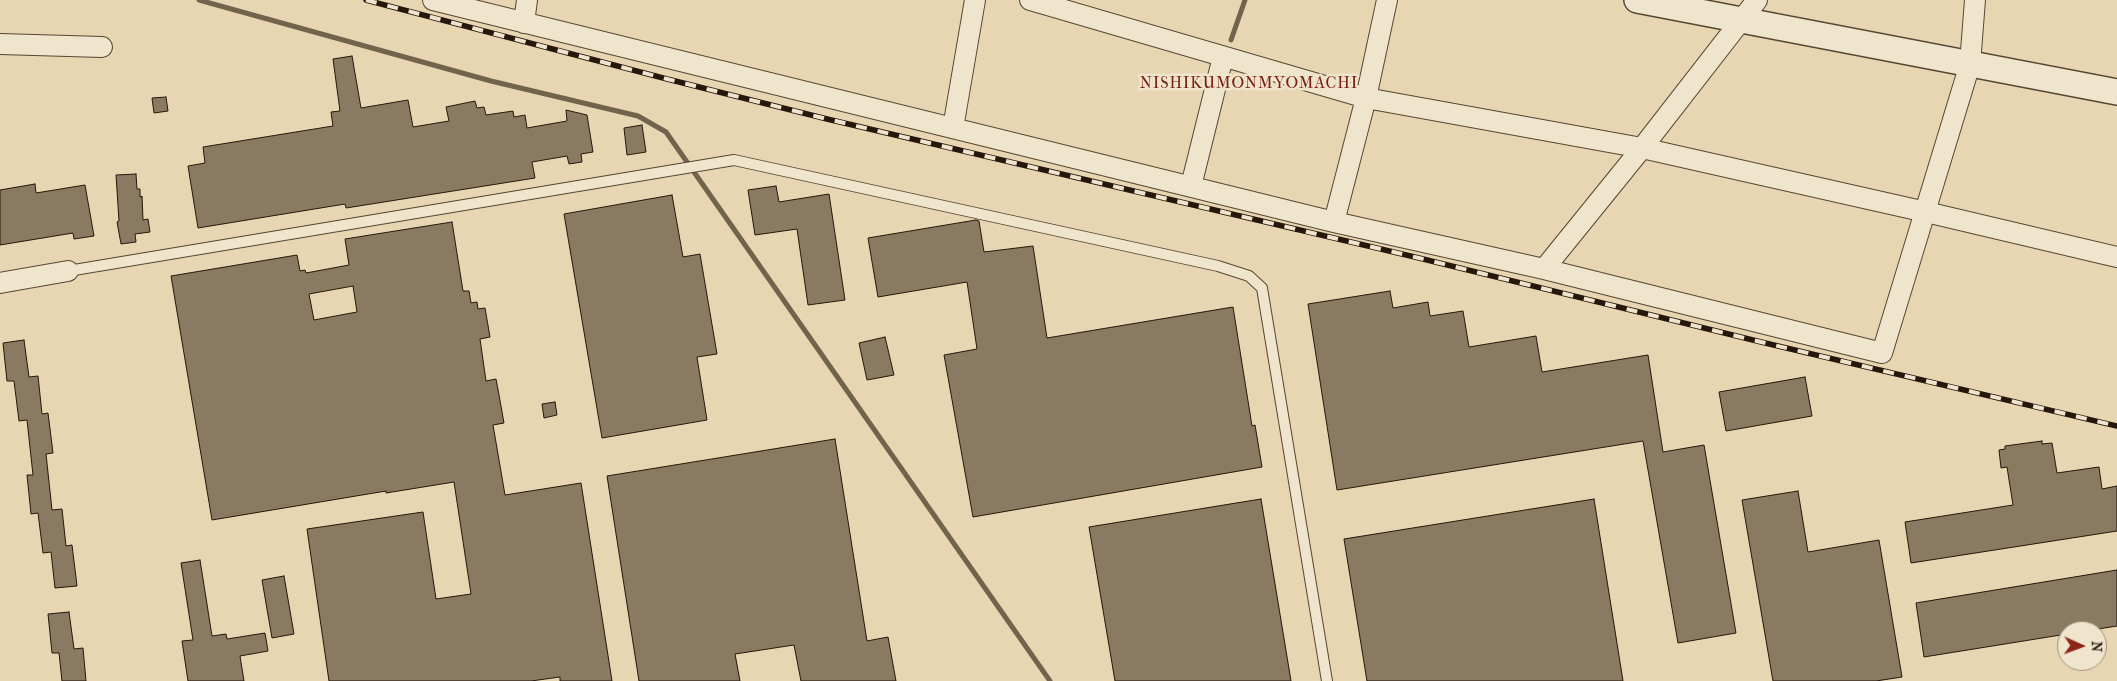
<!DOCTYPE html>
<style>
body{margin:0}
#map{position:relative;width:2117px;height:681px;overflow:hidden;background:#e7d6b1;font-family:"IM FELL French Canon",serif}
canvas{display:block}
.north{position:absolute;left:2057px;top:621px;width:50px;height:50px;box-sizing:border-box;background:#efe4cc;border:1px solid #9e927f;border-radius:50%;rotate:92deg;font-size:14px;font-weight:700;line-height:20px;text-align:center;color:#25170b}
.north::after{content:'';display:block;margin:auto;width:18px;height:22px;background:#8f2418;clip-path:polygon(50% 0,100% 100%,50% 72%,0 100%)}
</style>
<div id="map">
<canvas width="2117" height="681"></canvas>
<div class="north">N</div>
</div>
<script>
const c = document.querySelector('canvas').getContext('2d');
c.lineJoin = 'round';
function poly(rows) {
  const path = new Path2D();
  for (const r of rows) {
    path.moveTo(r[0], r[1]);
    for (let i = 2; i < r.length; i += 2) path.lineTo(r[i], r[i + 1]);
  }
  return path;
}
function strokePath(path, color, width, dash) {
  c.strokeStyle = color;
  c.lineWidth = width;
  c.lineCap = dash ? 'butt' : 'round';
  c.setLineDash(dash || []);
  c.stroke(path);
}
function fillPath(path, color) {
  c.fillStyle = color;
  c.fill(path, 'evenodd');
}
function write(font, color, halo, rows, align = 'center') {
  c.font = font + ' "IM FELL French Canon",serif';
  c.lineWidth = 5;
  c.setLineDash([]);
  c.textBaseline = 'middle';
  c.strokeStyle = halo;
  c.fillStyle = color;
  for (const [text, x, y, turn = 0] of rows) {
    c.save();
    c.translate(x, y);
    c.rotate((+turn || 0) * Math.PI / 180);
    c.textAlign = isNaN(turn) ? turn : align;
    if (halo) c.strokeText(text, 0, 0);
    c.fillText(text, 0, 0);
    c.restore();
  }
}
strokePath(poly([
 [199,0,491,81,638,116,666,132,1050,681],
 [1231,40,1245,0]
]), '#72634d', 5);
const building = poly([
 [352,56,361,108,408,100,413,127,449,121,446,107,475,101,477,108,484,107,486,115,513,111,514,117,525,115,527,128,567,121,566,110,587,115,593,152,581,154,582,162,569,164,567,156,532,162,535,178,346,208,345,204,198,228,188,166,205,163,203,147,333,126,331,112,340,111,333,59,352,56],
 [166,97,168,111,154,113,152,98,166,97],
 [642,125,646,152,627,155,624,128,642,125],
 [136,174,137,189,140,189,140,197,142,196,143,220,148,219,150,232,135,234,136,242,121,244,117,222,119,221,116,175,136,174],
 [35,184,36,193,85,185,94,236,74,239,73,233,0,245,0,190,35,184],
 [776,186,779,202,829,194,845,300,808,305,797,229,755,235,748,190,776,186],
 [672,195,683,257,700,254,717,354,697,357,707,420,602,438,564,214,672,195],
 [976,220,979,221,984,252,1033,246,1047,338,1233,307,1252,426,1255,425,1262,467,973,517,944,355,977,349,967,282,878,297,868,238,976,220],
 [452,222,463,291,469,291,471,303,477,302,478,309,485,308,490,337,480,339,486,381,496,379,499,395,504,423,493,425,505,495,581,483,612,681,560,681,560,677,531,681,329,681,307,529,423,512,436,599,471,594,454,482,386,493,386,491,212,520,171,276,297,255,300,271,305,270,306,273,349,265,345,239,452,222],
 [353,286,357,312,314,320,309,294,353,286],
 [1390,291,1393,308,1428,302,1430,316,1463,311,1469,347,1536,336,1542,372,1648,355,1663,452,1704,445,1736,633,1678,643,1643,441,1337,490,1308,304,1390,291],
 [885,337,894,375,867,380,859,343,885,337],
 [24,340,29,377,38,376,42,414,48,413,53,453,46,454,52,510,62,509,66,546,72,545,77,586,55,588,51,552,43,553,38,513,31,514,27,475,33,475,27,420,19,421,14,381,7,381,3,343,24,340],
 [1805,377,1812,416,1726,431,1719,392,1805,377],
 [555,402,557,415,544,418,542,404,555,402],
 [835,439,867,641,888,637,896,681,801,681,794,645,735,654,740,681,639,681,607,476,835,439],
 [2042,441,2042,444,2052,443,2057,473,2099,467,2102,489,2117,486,2117,531,1911,563,1905,522,2013,505,2007,467,2001,468,1999,450,2005,449,2005,446,2042,441],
 [1798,491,1808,552,1879,540,1902,677,1876,681,1773,681,1742,500,1798,491],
 [1261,499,1291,681,1115,681,1089,527,1261,499],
 [1594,499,1623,681,1367,681,1344,539,1594,499],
 [200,560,212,636,226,634,227,639,265,633,268,651,240,656,244,681,188,681,182,641,193,640,181,563,200,560],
 [2117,570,2117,626,2085,631,2067,631,2067,634,1924,657,1916,603,2117,570],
 [284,576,294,634,272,638,262,580,284,576],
 [69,612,74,649,83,648,86,681,62,681,59,653,52,653,48,614,69,612]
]);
fillPath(building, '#8a7a61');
strokePath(building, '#25170b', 1);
const service = poly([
 [68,271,734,160,1218,266,1249,276,1262,288,1327,681]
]);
const minor = poly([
 [433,0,1334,222,1544,269,1882,353,1970,64,1975,0],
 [1030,0,1366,98,1642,148,1926,212,2117,257],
 [524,23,527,0],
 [0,44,102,47],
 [953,128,975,0],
 [1191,186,1223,57],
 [1334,222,1366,98,1387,0],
 [1544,269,1642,148,1757,0],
 [0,283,68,271]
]);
const tertiary = poly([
 [1637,0,2117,92]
]);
strokePath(service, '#564734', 12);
strokePath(minor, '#564734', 22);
strokePath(tertiary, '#564734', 28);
strokePath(service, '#efe4cc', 10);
strokePath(minor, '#efe4cc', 20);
strokePath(tertiary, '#efe4cc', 25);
const rail = poly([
 [366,0,667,79,827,119,1419,258,1761,342,2117,426]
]);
strokePath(rail, '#25170b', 5.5);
strokePath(rail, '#efe4cc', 4, [11]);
c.letterSpacing = '1px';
write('16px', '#7a1f14', '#efe4cc', [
 ["NISHIKUMONMYOMACHI",1249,84]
]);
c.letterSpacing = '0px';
</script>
